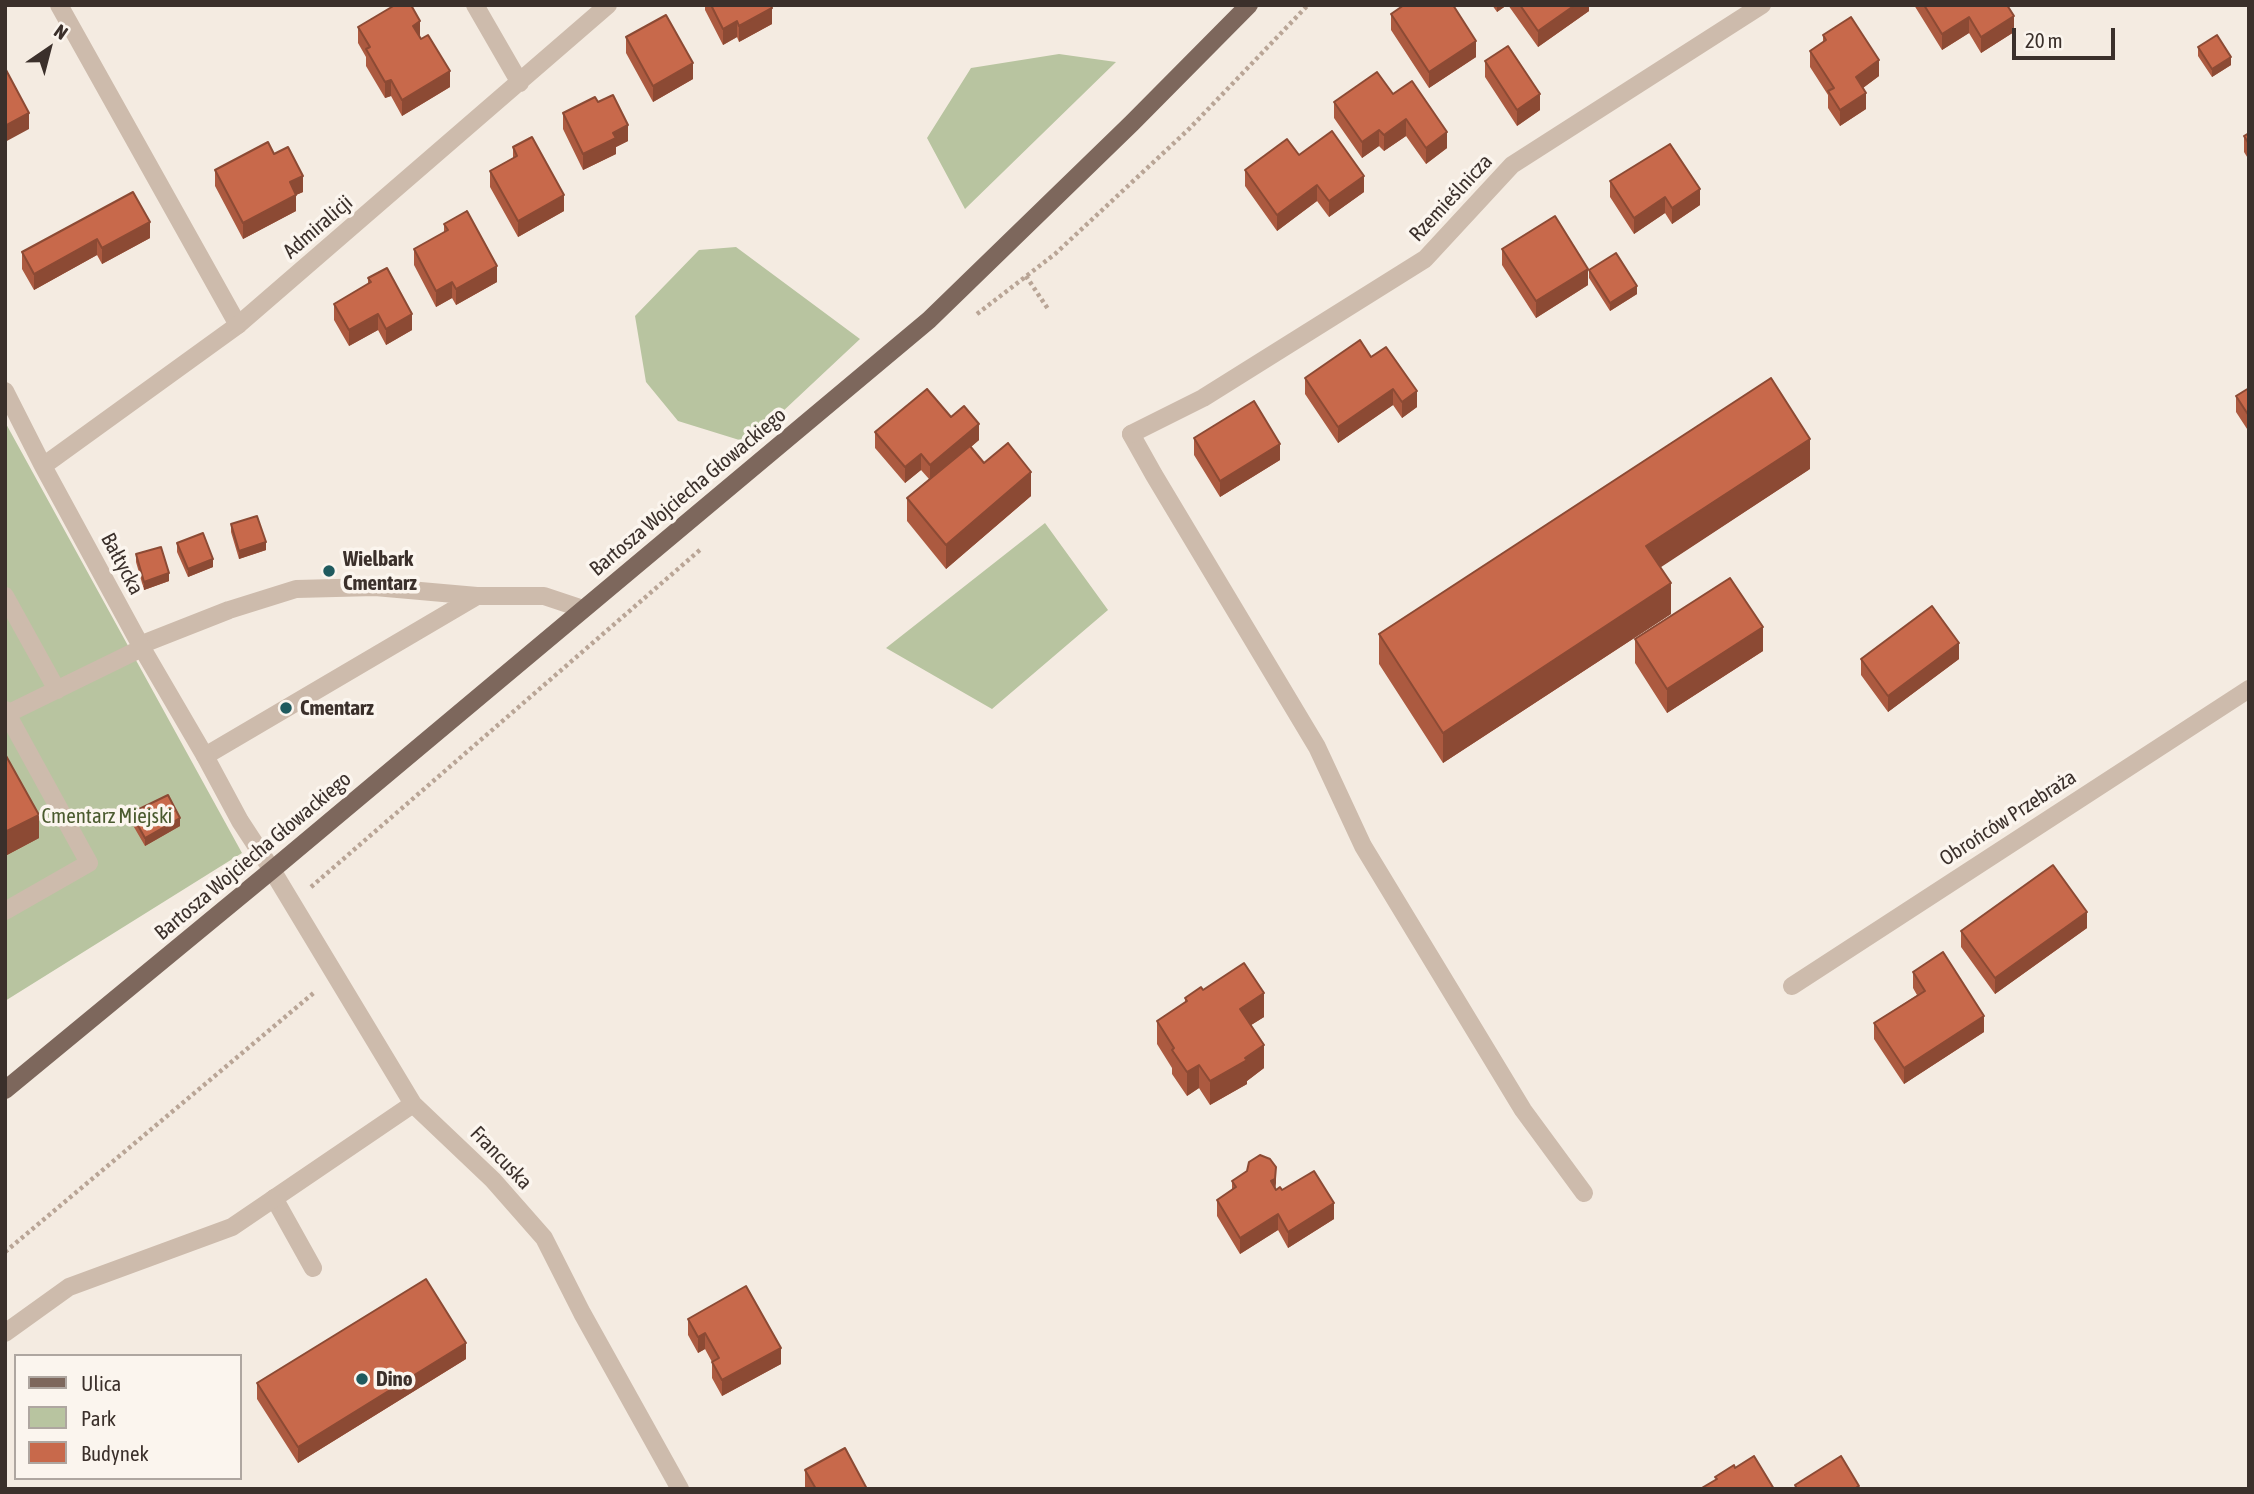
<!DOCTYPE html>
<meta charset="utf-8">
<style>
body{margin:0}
#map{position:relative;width:2254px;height:1494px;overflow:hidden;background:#f4ebe1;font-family:"Asap Condensed",sans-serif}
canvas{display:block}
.frame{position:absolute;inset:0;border:7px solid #3b302b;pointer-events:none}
.legend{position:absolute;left:14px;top:1354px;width:228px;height:126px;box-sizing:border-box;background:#fbf5ee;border:2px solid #aea6a0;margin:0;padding:9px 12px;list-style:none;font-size:21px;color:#3b302b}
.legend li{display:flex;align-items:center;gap:14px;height:35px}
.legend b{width:35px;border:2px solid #aea6a0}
.north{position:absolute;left:14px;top:14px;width:70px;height:70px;-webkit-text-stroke:5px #fbf5ee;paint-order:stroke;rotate:35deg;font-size:19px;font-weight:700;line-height:28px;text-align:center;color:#3b302b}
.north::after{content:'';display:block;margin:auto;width:24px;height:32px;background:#3b302b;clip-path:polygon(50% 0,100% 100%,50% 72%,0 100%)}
.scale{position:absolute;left:2012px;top:28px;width:103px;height:32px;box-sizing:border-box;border:4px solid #3b302b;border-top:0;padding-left:9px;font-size:21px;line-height:24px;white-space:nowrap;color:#3b302b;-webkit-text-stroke:5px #fbf5ee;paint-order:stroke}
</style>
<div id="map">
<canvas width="2254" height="1494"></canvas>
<div class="frame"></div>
<ul class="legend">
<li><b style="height:9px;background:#7d675c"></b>Ulica</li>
<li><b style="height:19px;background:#b8c4a0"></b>Park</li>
<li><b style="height:19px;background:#c8694b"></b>Budynek</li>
</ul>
<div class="north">N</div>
<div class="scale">20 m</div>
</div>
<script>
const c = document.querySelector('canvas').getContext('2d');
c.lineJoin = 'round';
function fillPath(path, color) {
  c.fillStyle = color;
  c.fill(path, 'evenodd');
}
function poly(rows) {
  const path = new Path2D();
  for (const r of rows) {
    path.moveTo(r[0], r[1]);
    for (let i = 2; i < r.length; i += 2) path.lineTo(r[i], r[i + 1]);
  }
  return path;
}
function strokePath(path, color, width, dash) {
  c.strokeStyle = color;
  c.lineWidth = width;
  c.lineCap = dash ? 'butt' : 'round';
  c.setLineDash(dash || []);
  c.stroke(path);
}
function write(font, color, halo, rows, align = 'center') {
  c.font = font + ' "Asap Condensed",sans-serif';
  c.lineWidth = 7;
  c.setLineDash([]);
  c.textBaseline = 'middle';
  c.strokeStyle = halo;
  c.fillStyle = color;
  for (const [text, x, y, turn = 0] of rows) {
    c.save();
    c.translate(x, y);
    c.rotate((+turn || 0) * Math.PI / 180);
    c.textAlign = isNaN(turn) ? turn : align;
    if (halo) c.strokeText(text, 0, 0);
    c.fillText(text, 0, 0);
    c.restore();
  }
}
fillPath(poly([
 [1059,54,1116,62,965,209,927,138,971,68],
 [736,247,860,339,749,443,678,421,646,382,635,316,699,250],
 [5,422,242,853,5,1001],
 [1045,523,1108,610,992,709,886,648]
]), '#b8c4a0');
strokePath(poly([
 [1026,276,1048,309],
 [977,314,1055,254,1189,129,1308,5],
 [311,887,701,549],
 [5,1252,316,991]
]), '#b9a596', 4.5, [3.5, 3.5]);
strokePath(poly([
 [59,5,238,325],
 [1131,434,1154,475,1317,747,1363,846,1523,1110,1584,1193],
 [140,645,229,610,296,589,375,587,477,596],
 [272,870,240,821,205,756,477,596,544,596,583,609],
 [274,1198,313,1268]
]), '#cdbbac', 18);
strokePath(poly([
 [475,5,520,83],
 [5,391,43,466,142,648,205,756],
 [1131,434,1203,398,1425,259,1512,165,1762,5],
 [43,466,238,325,608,5],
 [5,596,57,690],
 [5,710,89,863,5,911],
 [5,715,142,648],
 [272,870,413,1104,493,1180,544,1238,582,1313,680,1489],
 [1792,986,2249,689],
 [5,1333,69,1287,232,1227,413,1104]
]), '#cdbbac', 18);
strokePath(poly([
 [5,1090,272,870,929,320,1132,123,1249,5]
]), '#7d675c', 18);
fillPath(poly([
 [705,5,771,5,772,24,739,42,737,37,723,45,705,10],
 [1492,5,1507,5,1497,12],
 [1508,5,1589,5,1589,11,1538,47],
 [1914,5,2007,5,2014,32,1981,53,1969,33,1942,50],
 [1391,14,1476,57,1429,88,1391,30],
 [358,27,420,37,450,87,402,116,391,96,385,98,366,66,366,57,358,43],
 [1823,35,1879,76,1863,88,1866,109,1840,126,1828,108,1828,95,1810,67,1810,51,1823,43],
 [626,37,693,79,653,102,626,53],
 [2198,47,2231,65,2212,77,2198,56],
 [1485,61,1540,110,1517,126,1485,77],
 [1393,94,1447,148,1426,164,1406,136,1384,151,1379,146,1362,158,1334,118,1334,102],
 [598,102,628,141,616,147,616,154,583,170,563,129,563,113],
 [2249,133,2249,160,2244,152,2244,136],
 [513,147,564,211,518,237,490,187,490,171,513,158],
 [274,154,303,192,296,195,296,211,243,239,215,186,215,170],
 [1299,155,1364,192,1329,217,1317,201,1277,231,1245,186,1245,170],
 [1610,181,1700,205,1672,224,1665,213,1634,234,1610,197],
 [150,222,150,238,102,264,97,255,34,290,22,269,22,252],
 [444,224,497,282,456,305,452,298,436,307,414,265,414,249,444,233],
 [1502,249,1588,285,1536,318,1502,265],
 [1589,270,1637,294,1610,311,1589,278],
 [368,278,412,330,386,345,378,330,349,346,334,320,334,304,368,284],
 [1371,357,1417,407,1402,418,1393,405,1338,443,1305,394,1305,378],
 [2249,388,2249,432,2236,412,2236,396],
 [951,417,979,440,971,447,984,463,1031,496,946,569,907,521,907,498,929,479,921,470,905,483,875,448,875,432],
 [1194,438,1280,460,1220,497,1194,455],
 [1810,469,1660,567,1671,614,1443,763,1379,664,1379,634],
 [231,524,266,550,239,559,231,532],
 [177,543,213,567,188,577,177,552],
 [136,554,169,581,144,590,136,562],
 [1635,639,1763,651,1667,713,1635,663],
 [1861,659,1959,659,1888,712,1861,675],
 [5,754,39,838,7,855,5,851],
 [131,813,180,826,145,846,131,822],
 [2087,928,1995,994,1961,947,1961,931],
 [1913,972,1984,1032,1904,1084,1874,1039,1874,1023,1917,995,1913,988],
 [1203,990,1264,1017,1251,1025,1264,1068,1247,1081,1247,1084,1210,1105,1199,1088,1187,1096,1172,1074,1172,1068,1157,1044,1157,1021,1185,1002,1185,998],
 [1232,1181,1275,1189,1276,1190,1282,1190,1334,1219,1288,1248,1278,1230,1240,1254,1217,1216,1217,1200,1232,1190],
 [688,1319,781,1364,722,1396,712,1378,712,1362,705,1349,698,1353,688,1335],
 [466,1359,298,1463,257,1399,257,1383],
 [805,1470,867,1489,805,1489]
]), '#ac5a40');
fillPath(poly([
 [1497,5,1507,5,1497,12],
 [1575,5,1589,5,1589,11,1538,47,1538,31],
 [772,8,772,24,739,42,739,26],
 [2014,16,2014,32,1981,53,1981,37],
 [1969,17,1969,33,1942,50,1942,34],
 [420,21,420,37,413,26],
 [737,21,737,37,723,45,723,29],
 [1476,41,1476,57,1429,88,1429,72],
 [2231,57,2231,65,2212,77,2212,69],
 [1879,60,1879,76,1856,93,1856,77],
 [693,63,693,79,653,102,653,86],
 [450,71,450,87,402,116,402,100],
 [391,80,391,96,385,98,385,82],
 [1866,93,1866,109,1840,126,1840,110],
 [1540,94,1540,110,1517,126,1517,110],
 [29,113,29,129,5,142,5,126],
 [1406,119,1406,136,1384,151,1384,135],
 [628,125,628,141,616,147,616,154,583,170,583,154,613,133],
 [1379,130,1379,146,1362,158,1362,142],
 [1447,132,1447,148,1426,164,1426,148],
 [303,176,303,192,296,195,296,211,243,239,243,223,290,182],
 [1364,176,1364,192,1329,217,1329,201],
 [1317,185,1317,201,1277,231,1277,215],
 [1700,189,1700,205,1672,224,1672,208],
 [564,195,564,211,518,237,518,221],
 [1665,197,1665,213,1634,234,1634,218],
 [150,222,150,238,102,264,102,248],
 [97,239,97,255,34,290,34,274],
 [497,266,497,282,456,305,456,289],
 [1588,269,1588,285,1536,318,1536,301],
 [452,282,452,298,436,307,436,291],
 [1637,286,1637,294,1610,311,1610,303],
 [378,314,378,330,349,346,349,330],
 [412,314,412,330,386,345,386,329],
 [1393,389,1393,405,1338,443,1338,427],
 [1417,391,1417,407,1402,418,1402,402],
 [979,424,979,440,930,481,930,465],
 [1810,439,1810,469,1646,577,1646,546],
 [1280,444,1280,460,1220,497,1220,481],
 [921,454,921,470,905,483,905,467],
 [1031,472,1031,496,946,569,946,545],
 [266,542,266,550,239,559,239,551],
 [213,559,213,567,188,577,188,569],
 [169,573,169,581,144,590,144,582],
 [1671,583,1671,614,1443,763,1443,733],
 [1763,627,1763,651,1667,713,1667,689],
 [1959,643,1959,659,1888,712,1888,696],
 [39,815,39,838,7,855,7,831],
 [180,818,180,826,145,846,145,838],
 [2087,912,2087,928,1995,994,1995,978],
 [1264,993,1264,1017,1240,1032,1240,1009],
 [1984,1016,1984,1032,1904,1084,1904,1068],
 [1264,1045,1264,1068,1247,1081,1247,1084,1210,1105,1210,1081],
 [1199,1065,1199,1088,1187,1096,1187,1072],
 [1276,1167,1276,1183,1275,1195,1271,1181],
 [1334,1203,1334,1219,1288,1248,1288,1232],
 [1278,1214,1278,1230,1240,1254,1240,1238],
 [705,1333,705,1349,698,1353,698,1337],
 [466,1343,466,1359,298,1463,298,1447],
 [781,1348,781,1364,722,1396,722,1380]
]), '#8c4a34');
const building = poly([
 [395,5,411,5,420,21,413,26,421,39,428,35,450,71,402,100,391,80,385,82,366,49,370,47,358,27,395,5],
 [711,5,771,5,772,8,739,26,737,21,723,29,711,5],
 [1404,5,1453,5,1476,41,1429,72,1391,14,1404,5],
 [1520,5,1575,5,1538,31,1520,5],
 [1924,5,2007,5,2014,16,1981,37,1969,17,1942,34,1924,5],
 [666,15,693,63,653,86,626,37,666,15],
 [1851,17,1879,60,1856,77,1866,93,1840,110,1828,91,1834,88,1810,51,1826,40,1823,35,1851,17],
 [2217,35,2231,57,2212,69,2198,47,2217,35],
 [1508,46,1540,94,1517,110,1485,61,1508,46],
 [5,68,29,113,5,126,5,68],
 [1377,72,1393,94,1412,81,1447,132,1426,148,1406,119,1384,135,1379,130,1362,142,1334,102,1377,72],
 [613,95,628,125,613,133,616,138,583,154,563,113,595,97,598,102,613,95],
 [1332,131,1364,176,1329,201,1317,185,1277,215,1245,170,1287,139,1299,155,1332,131],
 [2249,133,2249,144,2244,136,2249,133],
 [532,137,564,195,518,221,490,171,517,156,513,147,532,137],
 [268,142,274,154,288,147,303,176,290,182,296,195,243,223,215,170,268,142],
 [1670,144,1700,189,1672,208,1665,197,1634,218,1610,181,1670,144],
 [133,192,150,222,102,248,97,239,34,274,22,252,133,192],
 [467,211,497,266,456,289,452,282,436,291,414,249,448,230,444,224,467,211],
 [1555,216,1588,269,1536,301,1502,249,1555,216],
 [1616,253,1637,286,1610,303,1589,270,1616,253],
 [387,268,412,314,386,329,378,314,349,330,334,304,371,282,368,278,387,268],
 [1360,340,1371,357,1386,347,1417,391,1402,402,1393,389,1338,427,1305,378,1360,340],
 [1771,378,1810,439,1646,546,1671,583,1443,733,1379,634,1771,378],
 [2249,388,2249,416,2236,396,2249,388],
 [927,389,951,417,964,406,979,424,930,465,921,454,905,467,875,432,927,389],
 [1254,401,1280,444,1220,481,1194,438,1254,401],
 [1008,443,1031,472,946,545,907,498,970,446,984,463,1008,443],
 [257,516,266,542,239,551,231,524,257,516],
 [203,533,213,559,188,569,177,543,203,533],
 [161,547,169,573,144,582,136,554,161,547],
 [1730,578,1763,627,1667,689,1635,639,1730,578],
 [1932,606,1959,643,1888,696,1861,659,1932,606],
 [5,754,39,815,7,831,5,828,5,754],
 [168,795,180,818,145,838,131,813,168,795],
 [2053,865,2087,912,1995,978,1961,931,2053,865],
 [1943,952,1984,1016,1904,1068,1874,1023,1925,991,1913,972,1943,952],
 [1244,963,1264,993,1240,1009,1264,1045,1245,1058,1247,1060,1210,1081,1199,1065,1187,1072,1172,1050,1174,1048,1157,1021,1187,1001,1185,998,1201,987,1203,990,1244,963],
 [1260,1155,1270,1159,1276,1167,1275,1179,1271,1181,1276,1190,1280,1187,1282,1190,1314,1171,1334,1203,1288,1232,1278,1214,1240,1238,1217,1200,1236,1187,1232,1181,1247,1171,1249,1162,1260,1155],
 [426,1279,466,1343,298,1447,257,1383,426,1279],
 [746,1286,781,1348,722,1380,712,1362,719,1358,705,1333,698,1337,688,1319,746,1286],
 [845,1448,867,1489,816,1489,805,1470,845,1448],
 [1754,1456,1774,1489,1700,1489,1717,1479,1715,1477,1734,1465,1735,1468,1754,1456],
 [1841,1456,1859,1486,1854,1489,1797,1489,1795,1485,1841,1456]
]);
fillPath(building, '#c8694b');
strokePath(building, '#8c4a34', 2);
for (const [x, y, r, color] of [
 [329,571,7,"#1f5a5e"],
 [286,708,7,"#1f5a5e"],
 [362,1379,7,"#1f5a5e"]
]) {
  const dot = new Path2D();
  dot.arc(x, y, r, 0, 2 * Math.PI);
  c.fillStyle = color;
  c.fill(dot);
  strokePath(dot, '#fbf5ee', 2.5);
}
write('21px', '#3b302b', '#fbf5ee', [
 ["Rzemieślnicza",1451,198,-47],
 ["Admiralicji",318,227,-41],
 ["Bartosza Wojciecha Głowackiego",688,492,-40],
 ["Bałtycka",122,564,62],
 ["Obrońców Przebraża",2008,818,-33],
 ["Bartosza Wojciecha Głowackiego",253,856,-40],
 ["Francuska",501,1158,46]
]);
write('bold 21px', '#3b302b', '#fbf5ee', [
 ["Wielbark",343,559],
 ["Cmentarz",343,583],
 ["Cmentarz",300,708],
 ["Dino",376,1379]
], 'left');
write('21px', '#4a5a2e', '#fbf5ee', [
 ["Cmentarz Miejski",107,816]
]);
</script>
